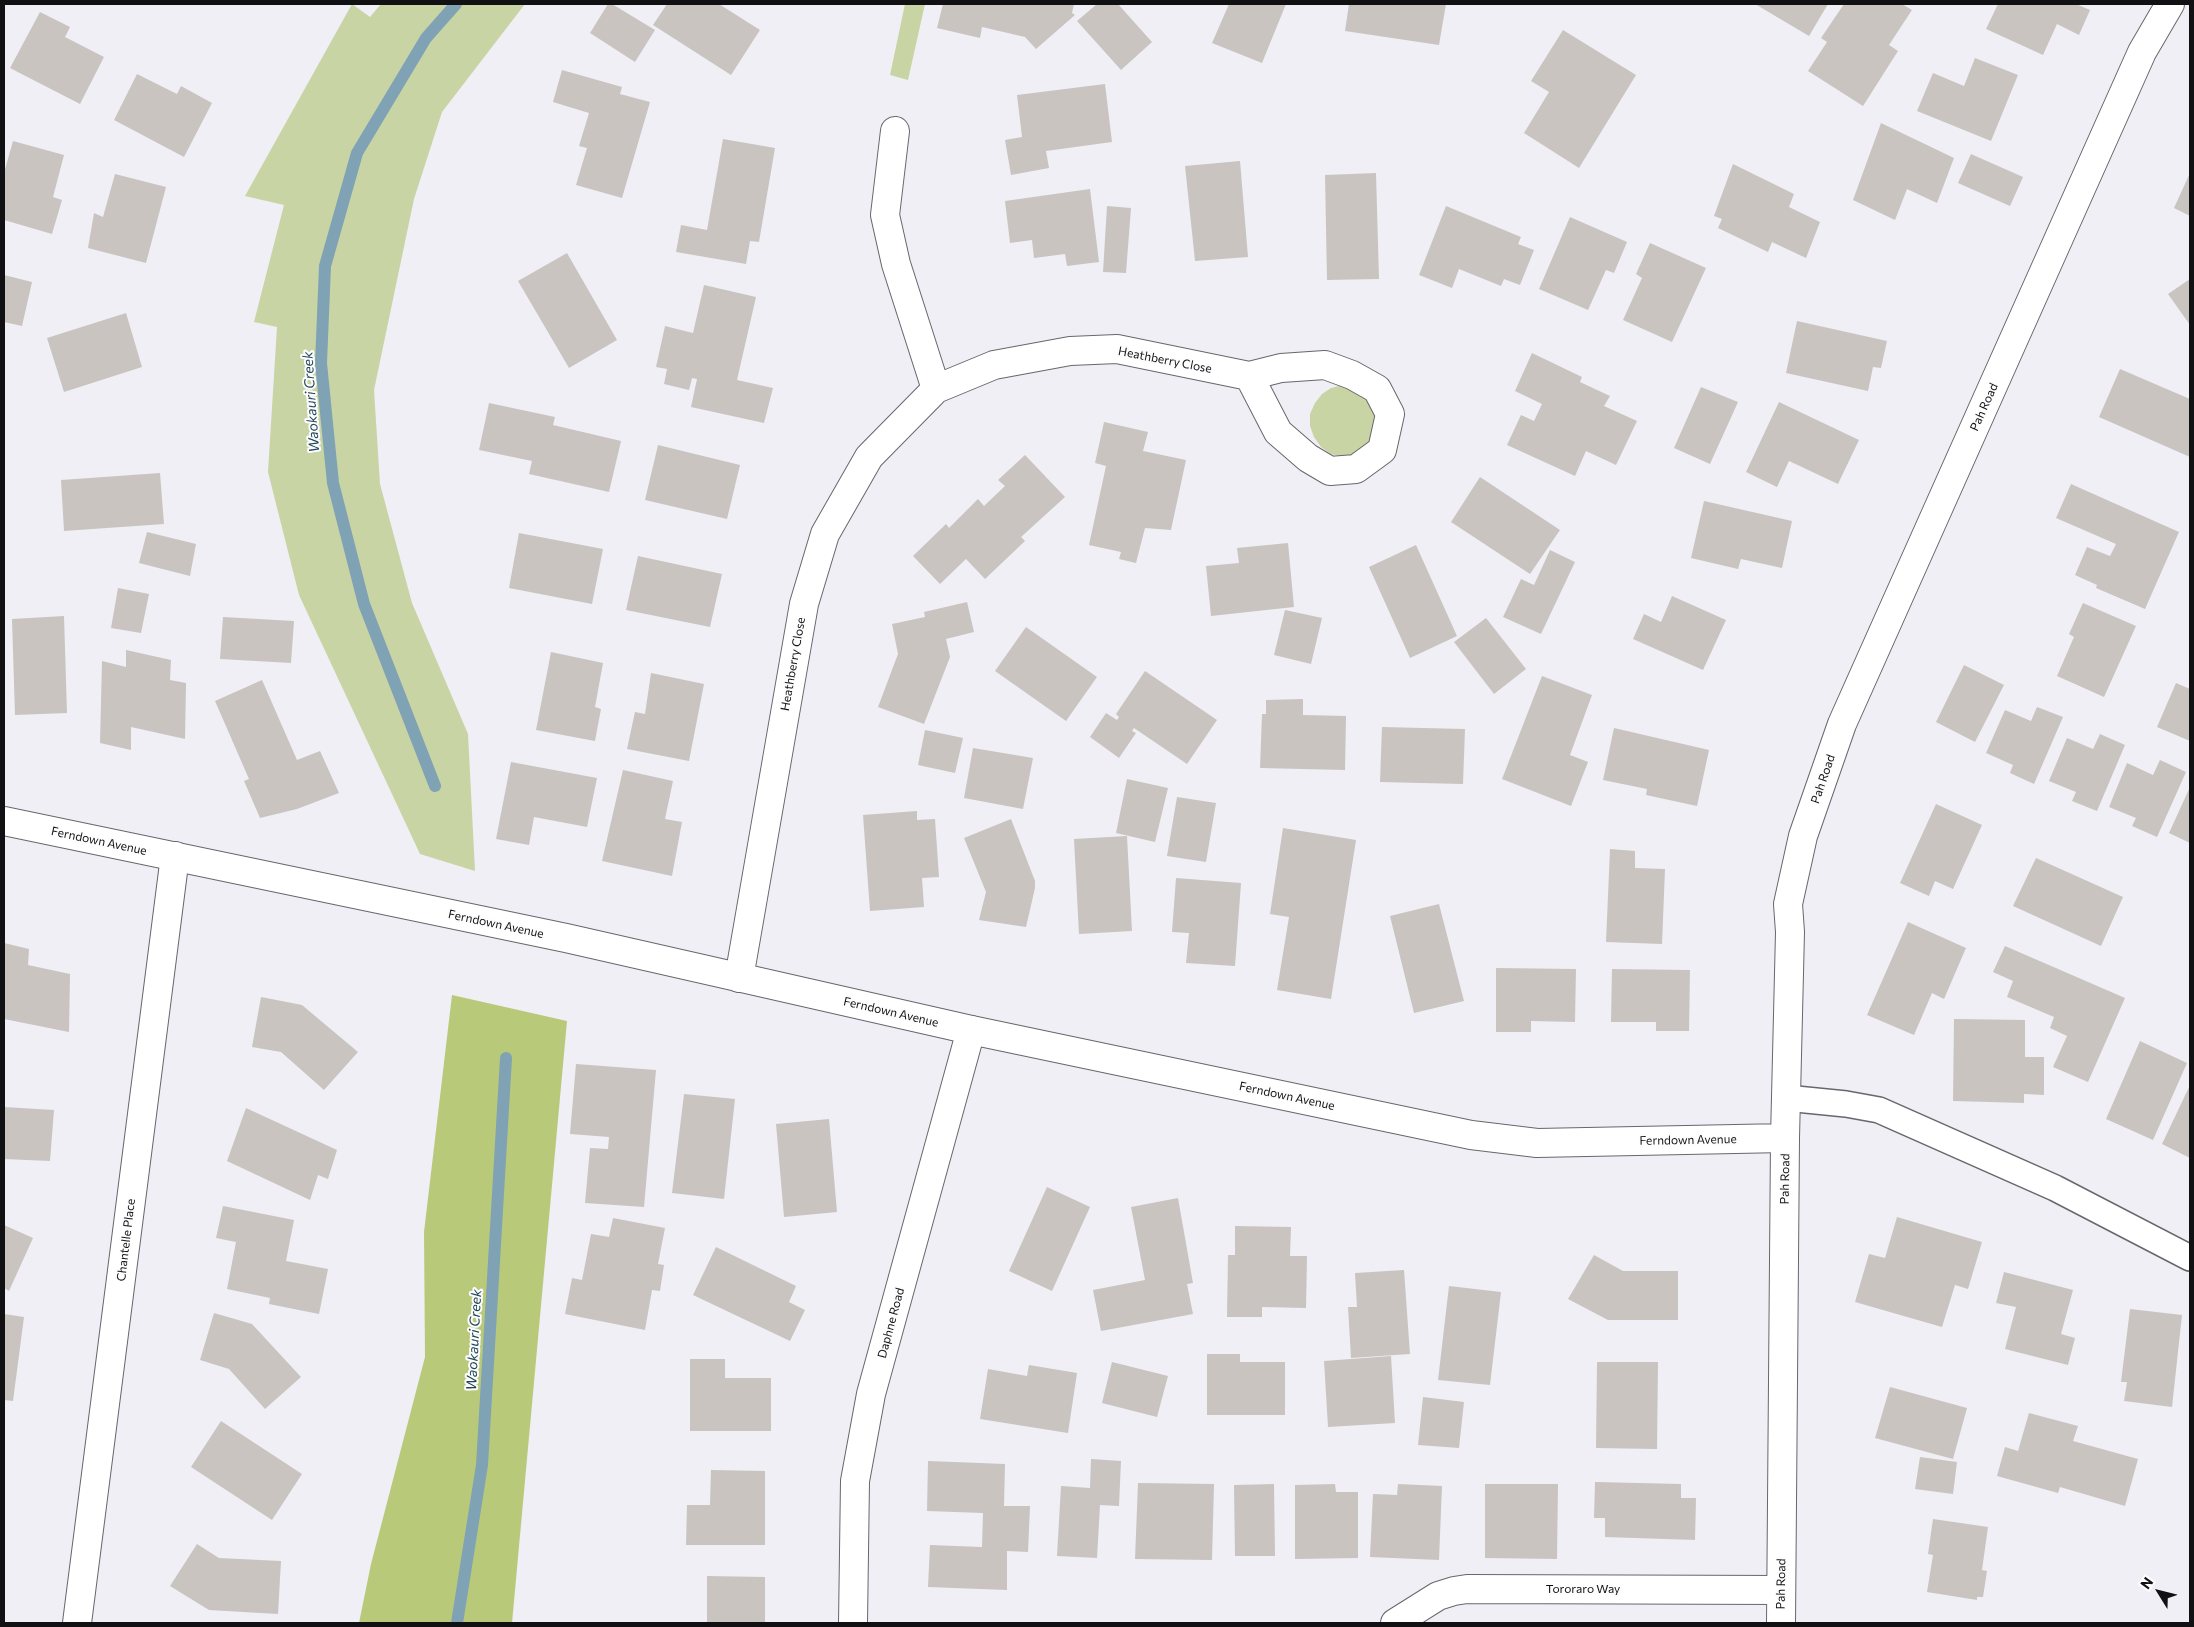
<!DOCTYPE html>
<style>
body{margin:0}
#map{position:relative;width:2194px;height:1627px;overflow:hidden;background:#efeff5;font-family:Commissioner,sans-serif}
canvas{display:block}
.frame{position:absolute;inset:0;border:5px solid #111113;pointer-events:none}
.north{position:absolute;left:2134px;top:1567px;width:50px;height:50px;-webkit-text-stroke:4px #fdfdfe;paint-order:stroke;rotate:306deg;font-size:14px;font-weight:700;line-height:20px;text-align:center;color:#111113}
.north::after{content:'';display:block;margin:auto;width:18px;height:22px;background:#111113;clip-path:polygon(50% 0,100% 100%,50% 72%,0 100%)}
</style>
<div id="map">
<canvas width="2194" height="1627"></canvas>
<div class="frame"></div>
<div class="north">N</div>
</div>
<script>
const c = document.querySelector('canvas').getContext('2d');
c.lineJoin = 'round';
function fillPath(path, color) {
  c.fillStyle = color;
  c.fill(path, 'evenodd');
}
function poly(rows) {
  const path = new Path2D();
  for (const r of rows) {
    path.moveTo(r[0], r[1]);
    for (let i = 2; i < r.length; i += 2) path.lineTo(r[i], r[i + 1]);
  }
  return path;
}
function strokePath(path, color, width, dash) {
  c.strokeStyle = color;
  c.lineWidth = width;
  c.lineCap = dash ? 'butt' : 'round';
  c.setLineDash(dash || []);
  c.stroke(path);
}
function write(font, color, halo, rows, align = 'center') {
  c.font = font + ' Commissioner,sans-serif';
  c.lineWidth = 4;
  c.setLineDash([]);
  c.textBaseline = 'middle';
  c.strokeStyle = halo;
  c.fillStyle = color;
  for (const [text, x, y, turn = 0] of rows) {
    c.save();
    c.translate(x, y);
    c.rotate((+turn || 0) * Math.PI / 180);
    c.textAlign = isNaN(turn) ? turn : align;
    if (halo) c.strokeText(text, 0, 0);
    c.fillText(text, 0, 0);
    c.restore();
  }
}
fillPath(poly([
 [352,4,370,17,381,4,525,4,442,112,414,199,374,390,380,484,412,603,468,734,475,871,420,854,299,595,268,472,277,327,254,322,284,205,245,196],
 [905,4,925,4,908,80,890,75],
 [1343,385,1354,386,1379,408,1374,442,1355,456,1343,457,1331,454,1321,447,1314,437,1310,426,1310,414,1315,403,1322,394,1331,388]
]), '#c9d4a4');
fillPath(poly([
 [452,995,567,1021,512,1623,359,1623,371,1564,425,1357,424,1232]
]), '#b9c97a');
strokePath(poly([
 [435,786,364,604,333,483,321,363,325,266,357,153,426,38,456,4],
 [457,1623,482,1465,506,1058]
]), '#80a2b5', 12);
fillPath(poly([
 [608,4,612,4,655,30,635,62,590,33],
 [667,4,719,4,760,30,731,75,653,25],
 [943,4,1074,4,1072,13,1075,15,1036,49,1025,37,982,27,980,38,937,28],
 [1097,4,1118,4,1152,42,1121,70,1077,21],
 [1229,4,1286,4,1262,63,1212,43],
 [1349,4,1446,4,1439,45,1345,31],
 [1755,4,1828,4,1809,36],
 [1844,4,1902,4,1912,10,1889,45,1898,51,1863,106,1808,71,1827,42,1821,38],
 [1998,4,2076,4,2090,10,2079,35,2057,24,2043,55,1986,29],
 [40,12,70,27,65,37,104,57,80,104,10,68],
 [1563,30,1636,75,1579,168,1524,133,1549,92,1531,81],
 [1975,58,2018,75,1991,141,1917,111,1933,73,1964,86],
 [562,70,622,87,620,94,650,102,622,198,576,185,587,148,579,146,589,113,553,102],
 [137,74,177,94,181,86,212,103,184,157,114,120],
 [1105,84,1112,142,1046,151,1049,168,1011,175,1005,140,1022,137,1017,95],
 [1881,123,1954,158,1937,203,1907,189,1895,220,1853,200],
 [723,139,775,148,759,242,750,241,746,264,676,252,681,225,707,230],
 [13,141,64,155,53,197,62,200,52,234,4,220,4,173],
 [1971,154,2023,177,2010,206,1958,183],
 [1240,161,1248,257,1195,261,1185,166],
 [1733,164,1794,194,1789,207,1820,222,1806,258,1772,242,1768,252,1718,228,1722,219,1714,216],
 [1376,173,1379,279,1327,280,1325,175],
 [2190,173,2190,216,2174,208],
 [115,174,166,187,146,263,88,248,94,213,103,217],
 [1090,189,1099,262,1067,266,1065,254,1034,258,1032,240,1010,243,1005,201],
 [1107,206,1131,208,1126,273,1103,272],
 [1446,206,1521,237,1518,244,1534,250,1520,285,1504,279,1501,286,1459,269,1452,288,1419,275],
 [1570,217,1627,242,1614,273,1606,270,1588,310,1539,289],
 [1650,243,1706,268,1672,342,1623,320,1642,278,1636,274],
 [567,253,617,340,569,368,518,281],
 [4,275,32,282,22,326,4,322],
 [2190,279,2190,325,2168,294],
 [704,285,756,297,737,380,773,388,764,423,691,407,697,379,692,378,689,390,664,384,667,369,656,367,665,326,693,333],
 [126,313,142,367,64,392,47,338],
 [1797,321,1887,341,1881,368,1873,367,1868,391,1786,373],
 [1532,353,1582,377,1580,382,1610,396,1604,406,1637,421,1616,465,1586,451,1575,476,1507,445,1521,415,1534,421,1542,404,1515,391],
 [2120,369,2190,399,2190,457,2099,417],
 [1701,387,1738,402,1710,464,1674,448],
 [1779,402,1859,440,1838,484,1789,461,1777,487,1746,472],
 [489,403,555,417,553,425,621,441,609,492,529,474,532,461,479,450],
 [1104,422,1148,432,1143,451,1186,460,1171,530,1145,528,1136,563,1119,559,1121,552,1089,545,1106,466,1095,463],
 [658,445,740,465,727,519,645,500],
 [1025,455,1065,497,1021,537,1025,541,985,579,966,559,940,584,913,556,946,524,949,528,978,499,984,506,1005,486,998,480],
 [160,473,164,524,64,531,61,480],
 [1480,477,1560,530,1530,574,1451,522],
 [2071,484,2179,532,2145,609,2096,588,2097,585,2075,575,2087,547,2110,556,2116,544,2056,518],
 [1704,501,1792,521,1782,568,1741,559,1738,569,1691,558],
 [147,532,196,544,190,576,139,563],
 [519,533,603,549,592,604,509,588],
 [1288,543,1294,607,1211,616,1206,566,1239,563,1237,548],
 [1416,545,1457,636,1410,658,1369,567],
 [1550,550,1575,562,1541,634,1503,617,1521,579,1534,585],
 [638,556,722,574,710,627,626,610],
 [118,588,149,594,141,633,111,628],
 [1672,596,1726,620,1703,670,1633,639,1644,614,1661,622],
 [967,602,974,632,946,639,950,657,924,724,878,707,898,654,892,624,925,617,924,612],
 [2083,603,2136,626,2104,697,2057,676,2074,637,2069,634],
 [1285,610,1322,618,1311,664,1274,655],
 [64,616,67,713,15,715,12,619],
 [223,617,294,621,291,663,220,659],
 [1486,618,1526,669,1494,694,1454,642],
 [1026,627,1097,677,1066,721,995,671],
 [126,650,171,660,170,680,186,683,185,739,131,727,131,750,100,743,102,661,126,667],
 [551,652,603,663,595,707,601,709,595,741,536,730],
 [1964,665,2004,685,1975,742,1936,722],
 [1145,671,1217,720,1187,764,1134,728,1132,731,1136,733,1119,758,1090,737,1106,713,1117,720,1119,717,1116,714],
 [651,673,704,684,689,761,627,749,635,712,645,714],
 [1542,676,1592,695,1570,755,1588,762,1571,806,1502,779],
 [262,680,297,760,320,751,339,793,297,809,260,818,244,781,249,779,215,701],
 [2176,683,2190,689,2190,741,2157,727],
 [1303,699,1303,715,1346,716,1345,770,1260,768,1262,714,1266,714,1266,700],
 [2037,707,2063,717,2034,784,2010,773,2013,765,1986,753,2005,710,2031,721],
 [1382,727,1465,729,1463,784,1380,782],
 [1614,728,1709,750,1697,806,1646,795,1647,789,1603,780],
 [925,730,963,738,955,773,918,765],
 [2100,734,2125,745,2097,811,2072,801,2076,792,2049,781,2067,738,2093,749],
 [973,748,1033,758,1023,809,964,798],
 [2160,760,2186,772,2157,837,2132,826,2136,818,2109,807,2127,763,2153,775],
 [511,762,597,778,587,827,534,817,529,845,496,839],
 [623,770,673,781,665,819,682,822,672,876,602,861],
 [1127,779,1168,788,1155,842,1116,833],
 [2190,787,2190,843,2169,833],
 [1177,797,1216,803,1206,862,1167,856],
 [1936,804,1982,825,1953,889,1935,881,1929,896,1900,883],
 [917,811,917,820,935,819,939,877,922,878,924,907,870,911,863,815],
 [1011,819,1035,881,1035,888,1026,927,979,920,986,892,964,838],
 [1283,828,1356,840,1331,999,1277,990,1289,917,1270,914],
 [1127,836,1132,931,1079,934,1074,839],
 [1610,849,1635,851,1635,868,1665,869,1662,944,1606,942],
 [2036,858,2123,897,2101,946,2013,906],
 [1176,878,1241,883,1235,966,1186,963,1189,933,1172,932],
 [1439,904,1464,1001,1414,1013,1390,916],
 [1908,922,1966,948,1944,999,1932,993,1914,1035,1867,1015],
 [4,943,29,949,28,965,70,974,69,1032,4,1019],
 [2005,946,2125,998,2088,1082,2053,1067,2067,1036,2050,1028,2054,1017,2007,997,2013,981,1993,972],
 [1496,968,1576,969,1575,1022,1531,1021,1531,1032,1496,1032],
 [1612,969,1690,970,1689,1031,1656,1031,1656,1022,1611,1022],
 [261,997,302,1005,358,1052,324,1090,281,1052,252,1047],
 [1954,1019,2025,1020,2025,1057,2044,1057,2044,1095,2024,1094,2024,1103,1953,1101],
 [2140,1041,2187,1063,2153,1140,2106,1119],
 [576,1064,656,1070,644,1207,585,1203,590,1148,608,1149,609,1137,570,1134],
 [2190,1085,2190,1158,2162,1144],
 [684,1094,735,1099,724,1199,672,1193],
 [4,1107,54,1110,50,1161,4,1159],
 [246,1108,337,1150,328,1179,318,1175,310,1200,227,1161],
 [829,1119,837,1212,784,1217,776,1124],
 [1047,1187,1090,1207,1052,1291,1009,1271],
 [1178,1198,1193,1283,1187,1284,1193,1314,1101,1331,1093,1290,1145,1280,1131,1207],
 [223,1206,294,1220,286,1261,328,1269,319,1314,269,1304,270,1298,227,1289,236,1242,216,1238],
 [1897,1217,1982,1242,1968,1289,1955,1285,1942,1327,1855,1302,1869,1254,1885,1258],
 [613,1218,665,1228,658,1264,664,1265,660,1291,652,1290,645,1330,565,1314,572,1278,582,1280,591,1234,609,1237],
 [4,1225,33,1238,9,1291,4,1288],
 [1235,1226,1291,1227,1290,1256,1307,1256,1306,1308,1262,1307,1262,1317,1227,1317,1228,1255,1235,1255],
 [716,1247,796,1286,789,1302,805,1310,790,1341,693,1295],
 [1594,1255,1623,1271,1678,1271,1678,1320,1608,1320,1568,1299],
 [1404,1270,1410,1354,1351,1358,1348,1307,1357,1307,1355,1273],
 [2004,1272,2073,1290,2061,1334,2075,1338,2068,1365,2005,1349,2016,1307,1996,1303],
 [1449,1286,1501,1292,1490,1385,1438,1380],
 [2130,1309,2182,1315,2172,1407,2124,1401,2127,1382,2121,1382],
 [214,1313,252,1324,301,1377,265,1409,229,1369,200,1360],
 [4,1314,24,1317,13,1401,4,1400],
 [1207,1354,1240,1354,1240,1362,1285,1362,1285,1415,1207,1415],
 [1391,1356,1395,1423,1328,1427,1324,1361],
 [690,1359,725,1359,725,1378,771,1378,771,1431,690,1431],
 [1112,1362,1168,1376,1157,1417,1102,1403],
 [1597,1362,1658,1362,1657,1449,1596,1448],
 [1029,1365,1077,1373,1068,1433,980,1419,988,1369,1027,1376],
 [1890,1387,1967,1408,1953,1459,1875,1438],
 [1423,1397,1464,1402,1459,1448,1418,1445],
 [2029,1413,2078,1426,2073,1441,2138,1459,2125,1506,2060,1487,2058,1493,1997,1476,2005,1447,2018,1451],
 [221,1421,302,1474,272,1520,191,1467],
 [1920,1457,1957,1462,1953,1494,1915,1489],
 [1091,1459,1121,1461,1119,1506,1100,1505,1097,1558,1057,1556,1061,1486,1090,1488],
 [928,1461,1005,1464,1004,1506,1030,1506,1028,1552,1007,1551,1007,1590,928,1587,930,1545,982,1547,983,1513,927,1511],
 [711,1470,765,1471,765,1545,686,1545,687,1505,710,1505],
 [1595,1482,1681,1484,1681,1498,1696,1498,1695,1540,1605,1537,1605,1518,1594,1518],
 [1138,1483,1214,1484,1212,1560,1135,1559],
 [1274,1484,1275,1556,1235,1556,1234,1485],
 [1335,1484,1336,1492,1358,1492,1358,1558,1295,1559,1295,1485],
 [1398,1484,1442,1486,1439,1560,1370,1557,1373,1494,1397,1495],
 [1485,1484,1558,1484,1557,1559,1485,1558],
 [1933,1519,1988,1527,1982,1570,1987,1571,1983,1597,1977,1597,1977,1600,1927,1592,1933,1555,1928,1554],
 [197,1544,219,1558,281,1561,278,1614,209,1610,170,1586],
 [707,1576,765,1577,765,1623,707,1623]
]), '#c9c4c0');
const service = poly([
 [1786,1098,1846,1104,1879,1110,2055,1188,2190,1258]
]);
const minor = poly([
 [895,131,885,215,896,264,936,389],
 [739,978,804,604,825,534,869,457,936,389,994,365,1070,351,1117,349,1249,376,1281,368,1325,365,1352,375,1377,389,1390,414,1382,450,1356,469,1330,471,1308,458,1278,432,1249,376],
 [77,1623,175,856],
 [853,1623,855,1481,871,1394,971,1030],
 [1395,1623,1438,1596,1454,1591,1467,1589,1781,1590],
 [1781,1623,1785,1138]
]);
const secondary = poly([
 [4,821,566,938,971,1030,1471,1135,1537,1143,1785,1138,1790,932,1788,904,1803,836,1842,724,2142,52,2170,4]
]);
strokePath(service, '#67676c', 28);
strokePath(minor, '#67676c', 30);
strokePath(secondary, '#67676c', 30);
strokePath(service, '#fff', 25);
strokePath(minor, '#fff', 28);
strokePath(secondary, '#fff', 28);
write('12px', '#111113', '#fdfdfe', [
 ["Heathberry Close",1165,360,11],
 ["Pah Road",1984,407,-66],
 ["Heathberry Close",793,664,-80],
 ["Pah Road",1823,779,-71],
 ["Ferndown Avenue",99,841,12],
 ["Ferndown Avenue",496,924,12],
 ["Ferndown Avenue",891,1012,13],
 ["Ferndown Avenue",1287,1096,12],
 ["Ferndown Avenue",1688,1140,-1],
 ["Pah Road",1785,1179,-89],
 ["Chantelle Place",126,1240,-83],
 ["Daphne Road",891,1323,-75],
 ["Pah Road",1781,1584,-89],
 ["Tororaro Way",1583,1589]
]);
write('italic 14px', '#21465a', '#fdfdfe', [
 ["Waokauri Creek",311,402,-94],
 ["Waokauri Creek",474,1340,-87]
]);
</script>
